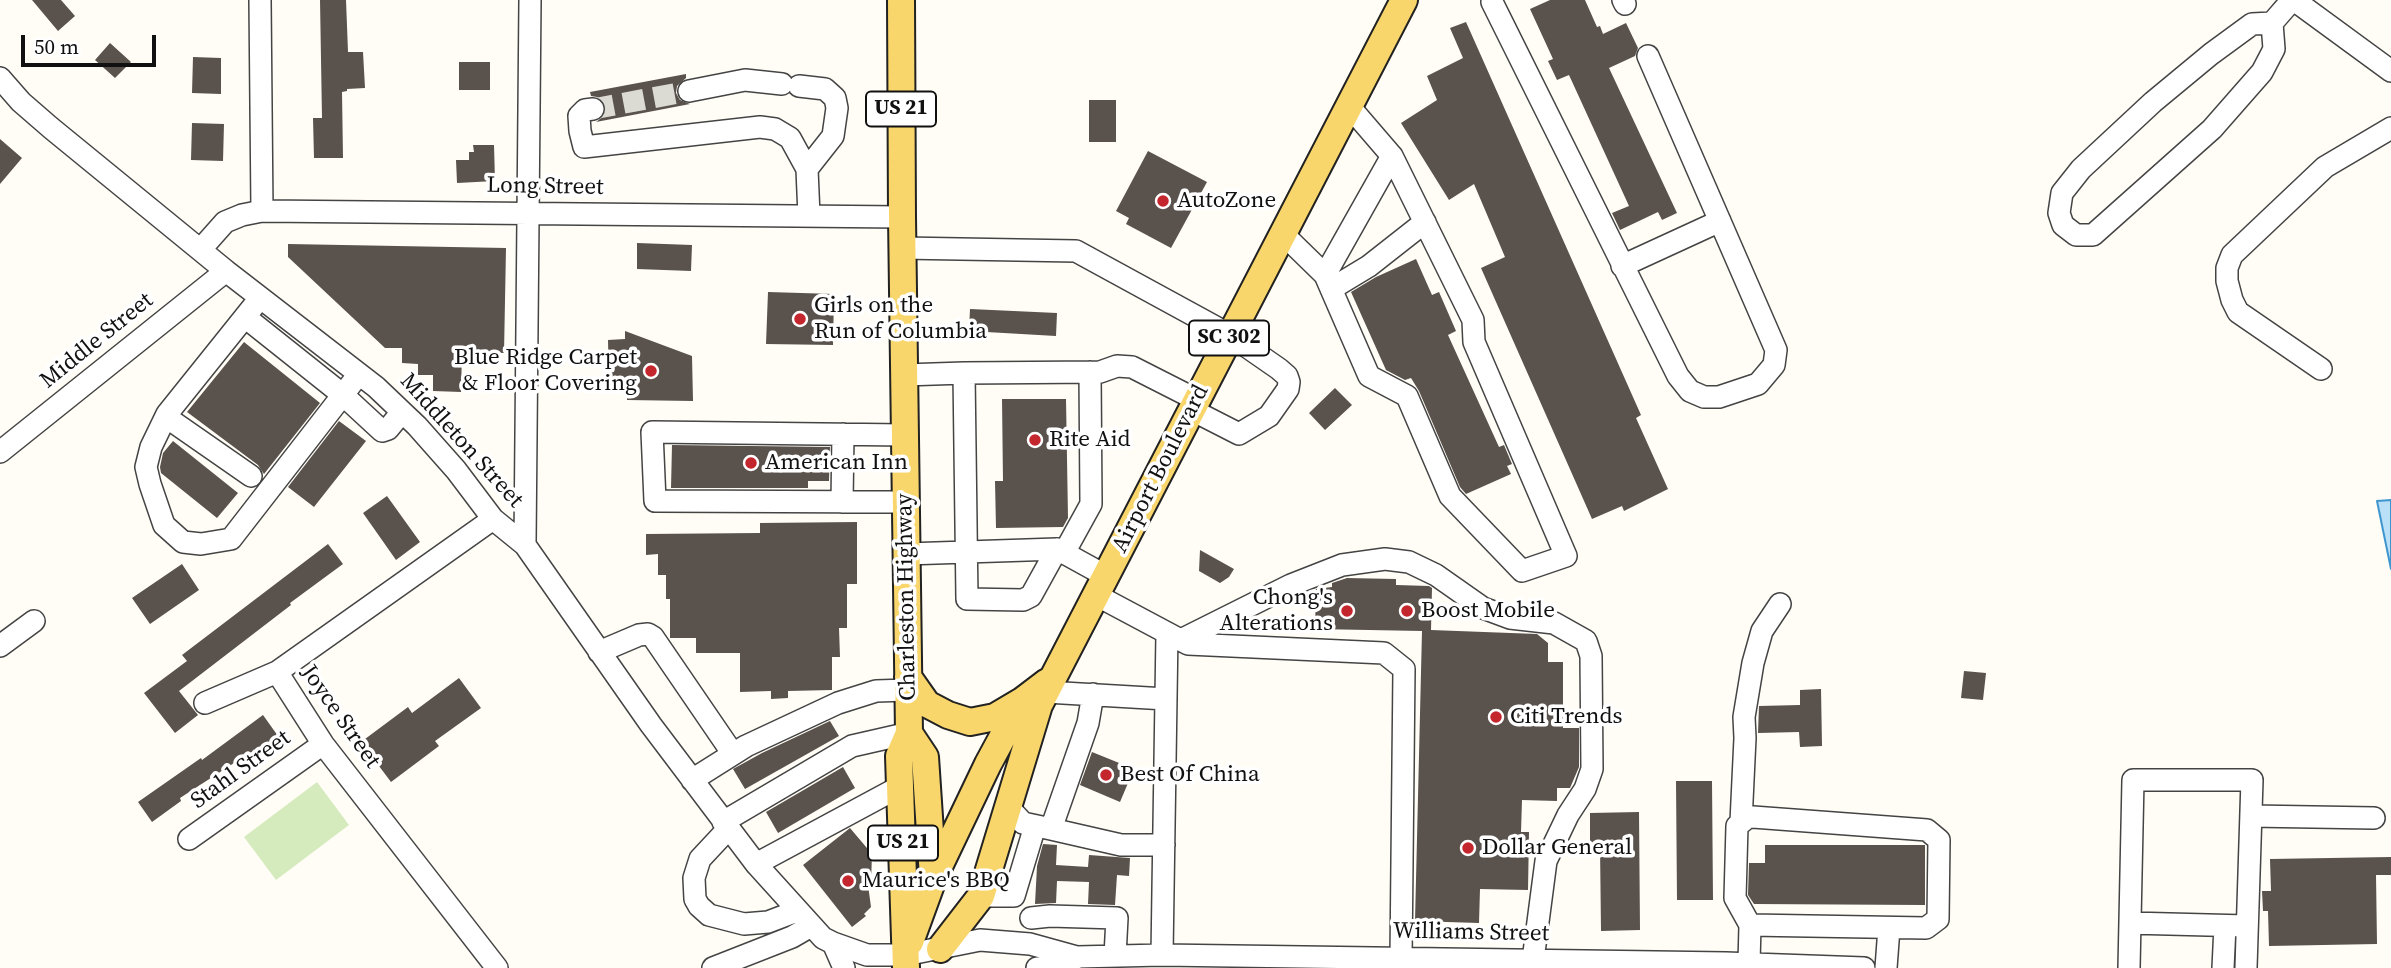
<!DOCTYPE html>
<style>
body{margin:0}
#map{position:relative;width:2391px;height:968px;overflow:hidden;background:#fffdf5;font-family:"Source Serif 4",serif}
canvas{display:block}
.scale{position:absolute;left:21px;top:35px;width:135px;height:32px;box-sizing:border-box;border:4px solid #111;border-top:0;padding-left:9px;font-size:21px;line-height:24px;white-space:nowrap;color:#111;-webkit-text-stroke:5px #fff;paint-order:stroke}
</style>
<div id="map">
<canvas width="2391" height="968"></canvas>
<div class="scale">50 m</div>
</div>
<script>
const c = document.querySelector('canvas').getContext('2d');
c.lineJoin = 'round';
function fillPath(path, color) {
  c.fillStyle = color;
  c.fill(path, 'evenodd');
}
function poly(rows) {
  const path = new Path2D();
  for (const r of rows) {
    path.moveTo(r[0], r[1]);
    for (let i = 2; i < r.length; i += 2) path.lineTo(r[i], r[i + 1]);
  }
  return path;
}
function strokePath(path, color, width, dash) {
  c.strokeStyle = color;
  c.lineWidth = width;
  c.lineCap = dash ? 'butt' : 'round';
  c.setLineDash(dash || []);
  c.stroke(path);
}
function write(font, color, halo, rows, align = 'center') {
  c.font = font + ' "Source Serif 4",serif';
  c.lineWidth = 7;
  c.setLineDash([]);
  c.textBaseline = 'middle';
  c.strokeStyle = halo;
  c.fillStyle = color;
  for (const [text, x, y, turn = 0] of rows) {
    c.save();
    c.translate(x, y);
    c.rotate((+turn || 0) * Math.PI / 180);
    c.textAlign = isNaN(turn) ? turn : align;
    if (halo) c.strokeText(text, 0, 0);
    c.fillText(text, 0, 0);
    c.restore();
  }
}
fillPath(poly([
 [317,782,349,825,276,880,244,837]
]), '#d5ebbd');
const water = poly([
 [2391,500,2391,569,2377,501,2391,500]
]);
fillPath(water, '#b9e0f7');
strokePath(water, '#3f96cf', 2);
fillPath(poly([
 [32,0,61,0,75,16,58,31],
 [320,0,346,0,348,52,363,52,365,88,347,89,347,91,342,92,343,158,314,158,313,118,322,118],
 [1550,0,1585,0,1597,27,1600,26,1603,34,1626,23,1638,48,1635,56,1609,68,1677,213,1662,220,1658,212,1620,230,1612,213,1629,206,1569,75,1557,80,1548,61,1553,59,1530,9],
 [1466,22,1641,415,1636,418,1668,489,1624,511,1622,506,1592,519,1481,268,1505,257,1474,184,1449,200,1401,123,1437,100,1427,76,1463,58,1450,28],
 [110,43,131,62,115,78,95,60],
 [193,57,221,58,221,94,192,93],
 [459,62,490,62,490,90,459,90],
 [686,74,686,78,677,86,676,93,680,100,690,104,596,122,605,115,606,107,603,101,597,97,591,96,590,92],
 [1089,100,1116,100,1116,142,1089,142],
 [192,123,224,124,223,161,191,160],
 [0,139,22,158,0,184],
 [473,145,494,145,495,181,457,183,456,160,469,160,469,152,474,152],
 [1148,151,1207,182,1171,248,1126,224,1129,218,1116,211],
 [637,243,692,245,691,271,637,269],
 [288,244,506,248,504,353,462,352,461,392,433,391,433,375,418,375,418,364,402,363,402,348,385,348,288,257],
 [1416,259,1432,295,1439,292,1456,331,1448,335,1499,447,1504,445,1512,464,1507,466,1511,474,1466,494,1460,487,1419,391,1411,378,1405,380,1386,370,1351,292,1376,277],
 [768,292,834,294,833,345,766,344],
 [970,309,1057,313,1056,336,969,331],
 [625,331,692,356,693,401,627,400,627,385,609,385,608,340,625,339],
 [244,342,320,403,264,474,258,465,187,412],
 [1335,388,1352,405,1325,430,1309,413],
 [1002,399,1066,399,1068,518,1063,527,996,528,995,481,1003,481],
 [339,421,366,441,314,507,288,487],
 [173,441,238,493,217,518,161,473,160,467,163,453],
 [672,445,830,447,829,481,808,481,808,488,671,488],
 [387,496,420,542,396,560,363,513],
 [857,522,857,584,847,584,847,628,839,628,840,657,832,657,832,690,788,691,788,698,771,699,771,691,740,692,740,653,696,653,696,638,670,638,670,599,666,599,666,575,658,575,658,554,646,555,646,534,760,533,760,523],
 [328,544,343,564,290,603,291,605,179,691,198,715,175,733,144,693,187,661,182,655],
 [1200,550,1234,569,1229,577,1220,583,1199,571],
 [182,564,199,590,150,624,132,598],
 [1347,578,1396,579,1396,585,1429,586,1432,588,1431,630,1537,634,1548,643,1548,662,1563,662,1563,728,1579,728,1579,767,1570,788,1557,788,1557,801,1522,800,1521,832,1529,832,1528,890,1480,889,1479,923,1415,921,1422,631,1315,629,1316,589,1332,587,1332,583],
 [1964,671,1986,673,1983,700,1961,698],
 [459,678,481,708,435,741,439,746,391,782,361,742,408,707,412,713],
 [1821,689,1822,746,1800,747,1799,732,1758,733,1759,706,1800,705,1800,690],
 [263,715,278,736,237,767,234,763,180,798,181,801,152,822,138,802,201,758,202,760],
 [830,721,839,736,745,789,733,769,762,753],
 [1092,752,1134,769,1120,802,1080,785],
 [843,767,855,788,778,833,766,812],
 [1676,781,1712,781,1713,900,1677,900],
 [1639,812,1640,930,1601,931,1600,846,1590,846,1590,813],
 [850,828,872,854,871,883,868,885,871,907,864,914,866,916,852,927,803,865],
 [1043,844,1057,845,1056,865,1088,867,1089,855,1130,858,1129,876,1117,875,1115,905,1088,904,1089,882,1057,881,1056,903,1035,904,1037,866],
 [1765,845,1925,845,1925,905,1754,904,1748,895,1749,863,1765,863],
 [2391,857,2391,875,2376,875,2377,944,2269,946,2268,911,2263,911,2262,891,2271,891,2270,859]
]), '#5a524d');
strokePath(poly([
 [593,109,689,91]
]), '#dbdad3', 21, [21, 10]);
const minor = poly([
 [260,0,262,211],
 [1623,0,1625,4],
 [2294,0,2391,71],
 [1492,2,1678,376,1690,391,1704,397,1719,397,1758,384,1774,365,1776,350,1648,56],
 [2272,23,2252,24,2211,54,2153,102,2081,169,2062,193,2059,213,2063,225,2076,235,2093,235,2212,129,2262,72,2274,49,2272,23,2292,0],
 [0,78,21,102,51,128,226,271,376,387,417,426,456,470,493,519,525,545,651,725,756,864,823,938,833,943,867,955,905,955,980,940,1030,944,1077,957,1162,955,1726,963,1864,968],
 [799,86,825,89,835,98,837,108,833,136,807,169],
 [689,91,745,80,782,84],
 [593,109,585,110,579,116,580,131,584,147,760,127,775,129,790,138,807,169,809,216],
 [1283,234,1325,275,1369,376,1407,396,1450,496,1522,571,1566,556,1474,342,1473,320,1392,156,1349,106],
 [902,248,1076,251,1230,335,1279,369,1287,376,1289,382,1288,389,1269,416,1239,434,1192,410],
 [201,249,225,222,242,215,262,211,902,217],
 [1622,266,1720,221],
 [1325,275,1392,156],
 [1331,289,1369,266,1425,222],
 [245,317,343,395,382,431,388,429,402,412],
 [2321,369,2238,312,2232,300,2227,281,2227,268,2232,255,2325,167,2391,128],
 [904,375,964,373],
 [167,414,151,447,146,467,150,484,164,525,183,542,201,544,231,539,359,374],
 [905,435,652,432,655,501,906,502],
 [0,452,226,271],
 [251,476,169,419,167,414,260,298],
 [842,502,843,434],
 [493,519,277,672,323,744,497,968],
 [525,545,530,0],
 [1057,549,1031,596,1023,600,967,599,964,373,1100,372,1117,366,1132,367,1197,400],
 [1064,553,1091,504,1090,372],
 [906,554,1057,549,1106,576],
 [1096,595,1188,644,1384,653,1404,669,1401,958],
 [1181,640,1291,585,1342,565,1385,559,1409,562,1436,575,1483,608,1510,618,1554,623,1586,641,1591,656,1592,769,1585,789,1568,815,1546,861,1533,960],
 [0,646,34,621],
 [599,652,639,635,648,634,653,637,733,754],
 [1046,692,1166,699],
 [205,703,277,672],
 [692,780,746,746,838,703,876,691,908,690],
 [1009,808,1023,823,1051,829,1088,723,1093,694],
 [2251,816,2374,818],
 [723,822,852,746,909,733],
 [1741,822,1745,738,1744,717,1753,663,1762,631,1780,604],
 [728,829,700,859,694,878,695,899,699,906,709,915,744,924,768,922,797,911],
 [1051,829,1121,845,1164,845],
 [189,839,323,744],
 [756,864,901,786],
 [981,896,1014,896,1035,826],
 [1031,918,1050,916,1117,918,1115,956],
 [2130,923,2247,926],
 [833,943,844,968],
 [1162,955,1167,633],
 [1749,963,1750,925,1735,898,1737,826,1747,818,1753,817,1927,830,1939,840,1938,919,1926,928,1750,925],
 [713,968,792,937,811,926],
 [1037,968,1065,967,1077,957],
 [1886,968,1889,928],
 [2129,968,2133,780,2252,780,2246,968],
 [2223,968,2225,926]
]);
const major = poly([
 [901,0,902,217,909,733,899,756,906,968],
 [908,677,927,704,948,715,970,722,995,717,1022,701],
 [909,733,925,757,933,877],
 [910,942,933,879,988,764,1022,701,1047,682],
 [940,949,981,896,1039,705,1404,0]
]);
strokePath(minor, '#444', 24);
strokePath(major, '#222', 30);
strokePath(minor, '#fff', 21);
strokePath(major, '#f9d66b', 26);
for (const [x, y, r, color] of [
 [1163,201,7,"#c4262e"],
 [800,319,7,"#c4262e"],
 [651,371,7,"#c4262e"],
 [1035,440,7,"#c4262e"],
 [751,463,7,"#c4262e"],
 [1347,611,7,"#c4262e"],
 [1407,611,7,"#c4262e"],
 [1496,717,7,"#c4262e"],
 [1106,775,7,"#c4262e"],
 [1468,848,7,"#c4262e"],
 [848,881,7,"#c4262e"]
]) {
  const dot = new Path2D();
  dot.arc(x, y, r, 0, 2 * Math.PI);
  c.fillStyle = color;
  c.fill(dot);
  strokePath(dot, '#fff', 2.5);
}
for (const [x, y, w] of [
 [901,109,70],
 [1229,338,80],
 [903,843,70]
]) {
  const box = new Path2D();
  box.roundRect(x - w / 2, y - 17.5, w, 35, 5);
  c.fillStyle = '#fff';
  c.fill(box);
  strokePath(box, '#111', 2);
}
write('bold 21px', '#111', null, [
 ["US 21",901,109],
 ["SC 302",1229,338],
 ["US 21",903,843]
]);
write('23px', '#111', '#fff', [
 ["Long Street",545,187,1],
 ["Middle Street",97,341,-39],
 ["Middleton Street",461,441,48],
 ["Airport Boulevard",1161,469,-63],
 ["Charleston Highway",907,597,-91],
 ["Joyce Street",340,717,55],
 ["Stahl Street",241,770,-36],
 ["Williams Street",1471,933,1]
]);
write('23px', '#111', '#fff', [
 ["AutoZone",1177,201],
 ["Girls on the",814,306],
 ["Run of Columbia",814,332],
 ["Blue Ridge Carpet",637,358,"right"],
 ["& Floor Covering",637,384,"right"],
 ["Rite Aid",1049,440],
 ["American Inn",765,463],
 ["Chong's",1333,598,"right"],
 ["Alterations",1333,624,"right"],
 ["Boost Mobile",1421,611],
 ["Citi Trends",1510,717],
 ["Best Of China",1120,775],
 ["Dollar General",1482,848],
 ["Maurice's BBQ",862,881]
], 'left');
</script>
